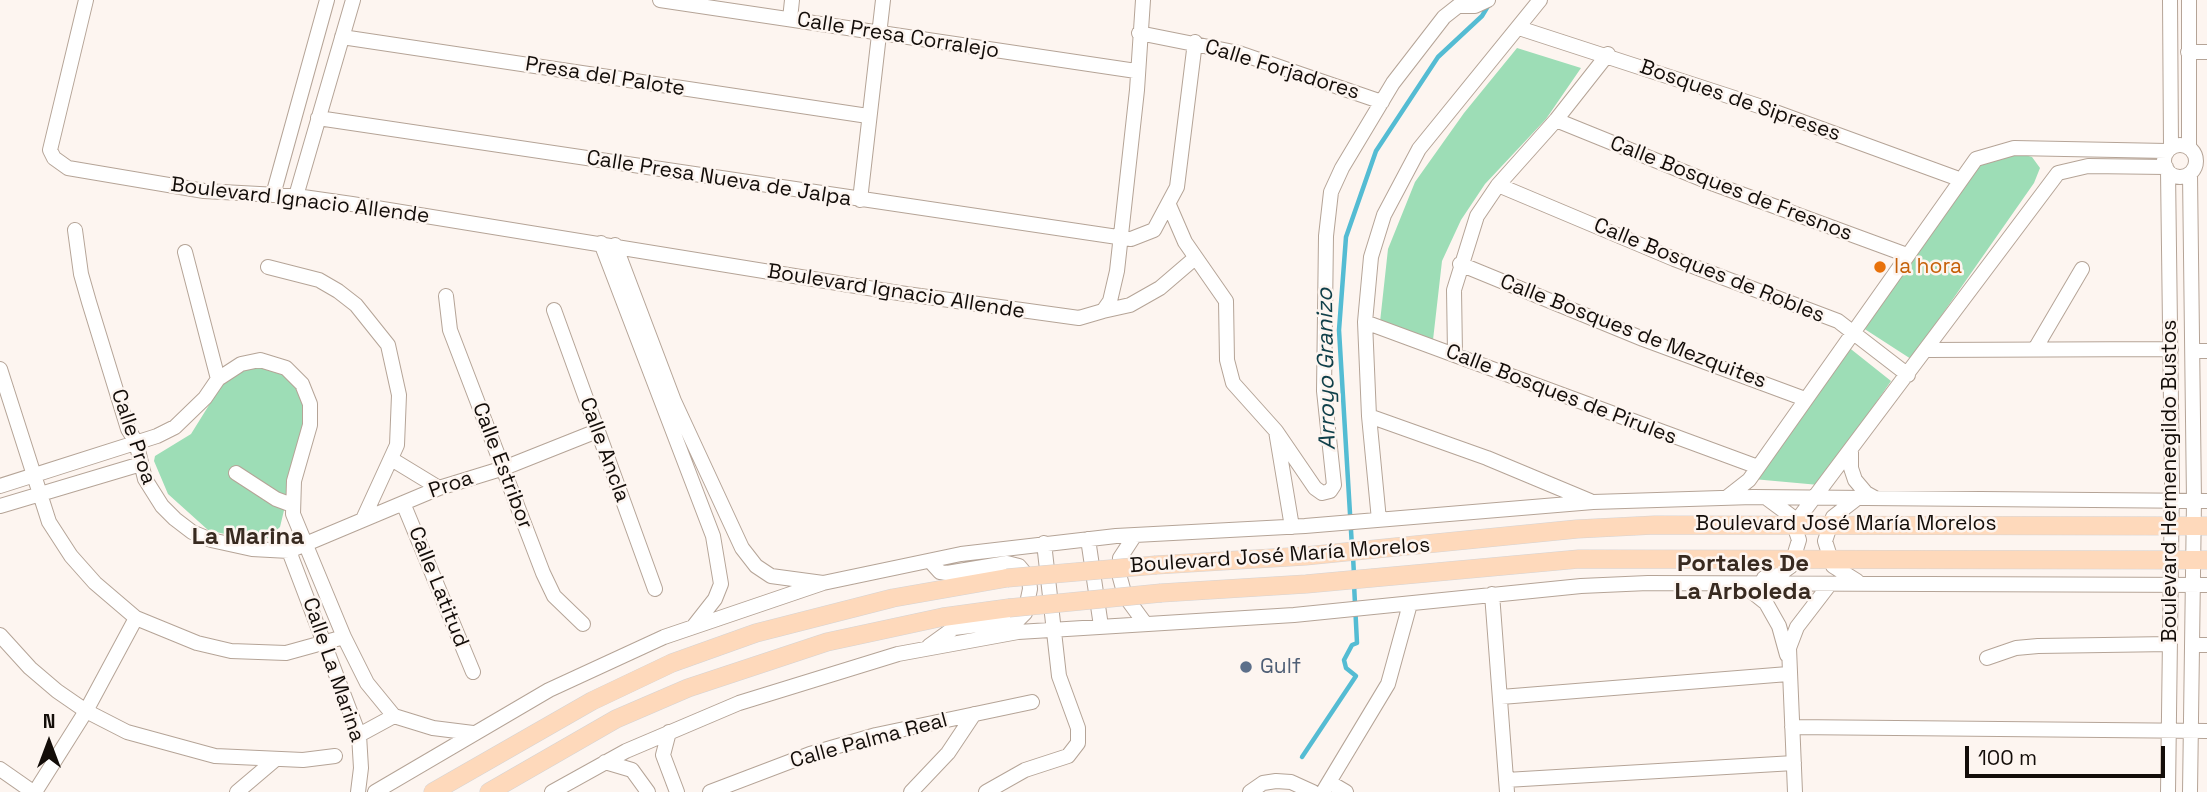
<!DOCTYPE html>
<meta charset="utf-8">
<style>
body{margin:0}
#map{position:relative;width:2207px;height:792px;overflow:hidden;background:#fdf5f0;font-family:"Space Grotesk",sans-serif}
canvas{display:block}
.north{position:absolute;left:14px;top:708px;width:70px;height:70px;-webkit-text-stroke:5px #fdf5f0;paint-order:stroke;rotate:0deg;font-size:19px;font-weight:700;line-height:28px;text-align:center;color:#130d09}
.north::after{content:'';display:block;margin:auto;width:24px;height:32px;background:#130d09;clip-path:polygon(50% 0,100% 100%,50% 72%,0 100%)}
.scale{position:absolute;left:1965px;top:746px;width:200px;height:32px;box-sizing:border-box;border:4px solid #130d09;border-top:0;padding-left:9px;font-size:21px;line-height:24px;white-space:nowrap;color:#130d09;-webkit-text-stroke:5px #fdf5f0;paint-order:stroke}
</style>
<div id="map">
<canvas width="2207" height="792"></canvas>
<div class="north">N</div>
<div class="scale">100 m</div>
</div>
<script>
const c = document.querySelector('canvas').getContext('2d');
c.lineJoin = 'round';
function fillPath(path, color) {
  c.fillStyle = color;
  c.fill(path, 'evenodd');
}
function poly(rows) {
  const path = new Path2D();
  for (const r of rows) {
    if (r.length === 3) {
      path.moveTo(r[0] + r[2], r[1]);
      path.arc(r[0], r[1], r[2], 0, 2 * Math.PI);
      continue;
    }
    path.moveTo(r[0], r[1]);
    for (let i = 2; i < r.length; i += 2) path.lineTo(r[i], r[i + 1]);
  }
  return path;
}
function strokePath(path, color, width, dash) {
  c.strokeStyle = color;
  c.lineWidth = width;
  c.lineCap = dash ? 'butt' : 'round';
  c.setLineDash(dash || []);
  c.stroke(path);
}
function write(font, color, halo, rows, align = 'center') {
  c.font = font + ' "Space Grotesk",sans-serif';
  c.lineWidth = 5;
  c.setLineDash([]);
  c.textBaseline = 'middle';
  c.strokeStyle = halo;
  c.fillStyle = color;
  for (const [text, x, y, turn = 0] of rows) {
    c.save();
    c.translate(x, y);
    c.rotate((+turn || 0) * Math.PI / 180);
    c.textAlign = isNaN(turn) ? turn : align;
    if (halo) c.strokeText(text, 0, 0);
    c.fillText(text, 0, 0);
    c.restore();
  }
}
fillPath(poly([
 [1517,48,1581,68,1546,119,1485,184,1461,220,1442,261,1433,340,1380,322,1388,249,1415,182,1464,113],
 [2019,153,2032,157,2040,168,2034,183,1911,359,1860,326,1981,161],
 [1847,346,1891,381,1819,485,1753,479],
 [261,366,278,369,300,387,308,411,280,527,262,543,208,530,168,494,154,461,155,456,191,434,224,381,239,370]
]), '#9dddb6');
strokePath(poly([
 [1352,547,1339,330,1346,237,1376,151,1438,57,1482,16,1488,6],
 [1353,556,1354,575],
 [1302,757,1356,676,1346,668,1344,660,1352,645,1357,643,1354,584]
]), '#54bcd3', 4.5);
const minor = poly([
 [86,0,50,150,54,158,68,168,204,191,296,196,352,204,899,293,1079,318,1103,311,1110,301,1117,271,1137,90,1143,0],
 [660,0,1136,71],
 [2170,0,2171,147],
 [2189,0,2189,147],
 [790,19,792,0],
 [1519,28,1759,106,1959,179],
 [1139,33,1239,53,1382,102],
 [342,37,868,116],
 [2188,52,2207,52],
 [318,118,1131,239,1154,230,1177,187,1195,42],
 [1556,120,1714,184,1907,255],
 [2180,161,16],
 [2168,171,2172,483,2168,792],
 [2190,174,2194,501,2190,792],
 [1498,185,1674,259,1838,321,1908,375],
 [273,195,327,0],
 [296,196,353,0],
 [860,200,883,0],
 [1169,205,1185,242,1226,301,1227,360,1233,383,1276,431,1292,527],
 [75,230,81,274,89,302,128,429,136,442,145,479,162,506,175,519,192,532,211,540,252,549,289,551,439,488,504,468,597,431],
 [601,243,713,536,721,584,715,599,693,627],
 [615,245,674,401,742,548,756,566,771,576,823,583],
 [185,252,218,379],
 [1460,264,1643,339,1805,399],
 [268,267,319,280,338,291,356,305,388,345,399,395,397,445,364,517],
 [446,296,450,330,543,573,554,596,583,624],
 [554,310,655,589],
 [1103,311,1130,305,1160,288,1195,258],
 [1365,322,1758,467],
 [2035,349,2082,269],
 [1927,350,2171,349],
 [2193,351,2207,351],
 [1455,353,1454,290,1477,216,1498,185,1556,120,1608,54],
 [0,369,49,522,71,556,95,583,136,618,197,643,231,651,286,653,344,637],
 [1369,416,1487,458,1590,501],
 [1276,431,1315,488,1322,493,1330,491,1334,485,1324,391,1326,236,1331,192,1342,168,1393,83,1444,17,1458,6,1475,6,1488,0],
 [1851,452,1851,468,1855,480,1866,493,1875,498],
 [393,460,439,488],
 [236,473,276,499,292,505],
 [0,486,157,436,175,427,205,398,218,379,241,364,260,360,286,368,302,384,310,404,310,425,294,481,293,514,344,637,367,683,394,716,433,728,473,733],
 [1726,498,1749,480,1976,159,2014,148,2167,151],
 [1855,500,1833,517,1825,541,1833,566,1857,581],
 [403,503,473,672],
 [0,506,141,464],
 [1379,520,1369,416,1365,322,1371,257,1384,215,1419,149,1540,0],
 [1795,523,2058,173,2088,166,2166,167],
 [1135,535,1120,558,1119,574,1125,596,1144,622],
 [1088,539,1101,626],
 [289,551,359,735,361,768,358,792],
 [1764,578,1777,576,1791,566,1799,540,1791,516,1768,499],
 [1739,587,1751,591,1766,603,1779,626,1787,655],
 [1492,594,1507,792],
 [0,635,30,668,57,691,86,711,127,732,215,756,303,760,335,756],
 [2192,645,2207,645],
 [929,646,954,628,1018,620,1025,613,1030,589,1029,578,1019,566,1007,563,947,573,940,572,930,561],
 [1987,658,2016,648,2038,646,2170,644],
 [1501,697,1788,674],
 [1792,727,2207,731],
 [669,732,663,755,677,792],
 [359,735,394,716],
 [605,762,632,770,648,792],
 [0,769,33,792],
 [1506,780,1794,763],
 [1329,782,1346,792],
 [35,792,86,711,136,618],
 [237,792,276,759],
 [375,792,549,690,664,637,823,583,961,554,1116,536,1305,526,1593,502,1753,497,2207,501],
 [552,792,626,751,739,703,898,654,1018,632,1294,615,1581,586,1648,583,2207,585],
 [710,792,810,754,876,735,1032,702],
 [911,792,948,753,974,714],
 [986,792,1025,770,1068,756,1078,743,1078,728,1059,676,1044,543],
 [1250,792,1263,783,1276,781,1291,782,1313,792],
 [1323,792,1388,684,1410,604],
 [1795,792,1789,648,1797,627,1830,584]
]);
const major = poly([
 [1156,565,1305,556,1577,529,1655,525,2207,526],
 [1161,593,1306,584,1579,559,2207,560],
 [433,792,592,701,672,663,756,633,893,598,1007,578],
 [489,792,616,719,688,688,827,642,943,617,1009,608]
]);
strokePath(minor, '#b5a497', 16);
strokePath(major, '#d5d3d3', 19);
strokePath(minor, '#fff', 14);
strokePath(major, '#fed9bb', 18);
const majorBridge = poly([
 [1007,578,1156,565],
 [1009,608,1161,593]
]);
strokePath(majorBridge, '#d5d3d3', 19, []);
strokePath(majorBridge, '#fed9bb', 18);
for (const [x, y, r, color] of [
 [1880,267,7,"#e8710a"],
 [1246,667,7,"#5c6f8a"]
]) {
  const dot = new Path2D();
  dot.arc(x, y, r, 0, 2 * Math.PI);
  c.fillStyle = color;
  c.fill(dot);
  strokePath(dot, '#fdf5f0', 2.5);
}
write('21px', '#130d09', '#fdf5f0', [
 ["Calle Presa Corralejo",898,36,9],
 ["Calle Forjadores",1282,70,17],
 ["Presa del Palote",605,77,9],
 ["Bosques de Sipreses",1740,101,19],
 ["Calle Presa Nueva de Jalpa",719,179,9],
 ["Calle Bosques de Fresnos",1731,189,21],
 ["Boulevard Ignacio Allende",300,201,7],
 ["Calle Bosques de Robles",1709,271,22],
 ["Boulevard Ignacio Allende",896,292,9],
 ["Calle Bosques de Mezquites",1633,332,21],
 ["Calle Bosques de Pirules",1561,395,21],
 ["Calle Proa",133,437,71],
 ["Calle Ancla",604,450,70],
 ["Calle Estribor",502,466,69],
 ["Boulevard Hermenegildo Bustos",2170,481,-90],
 ["Proa",451,485,-19],
 ["Boulevard José María Morelos",1846,524],
 ["Boulevard José María Morelos",1280,556,-4],
 ["Calle Latitud",438,587,68],
 ["Calle La Marina",333,670,71],
 ["Calle Palma Real",869,741,-15]
]);
write('21px', '#c56008', '#fdf5f0', [
 ["la hora",1894,267]
], 'left');
write('21px', '#4e5e75', '#fdf5f0', [
 ["Gulf",1260,667]
], 'left');
write('italic 23px', '#0f3f49', '#fdf5f0', [
 ["Arroyo Granizo",1327,369,-91]
]);
write('bold 24px', '#382a20', '#fdf5f0', [
 ["La Marina",248,537],
 ["Portales De",1743,564],
 ["La Arboleda",1743,592]
]);
</script>
